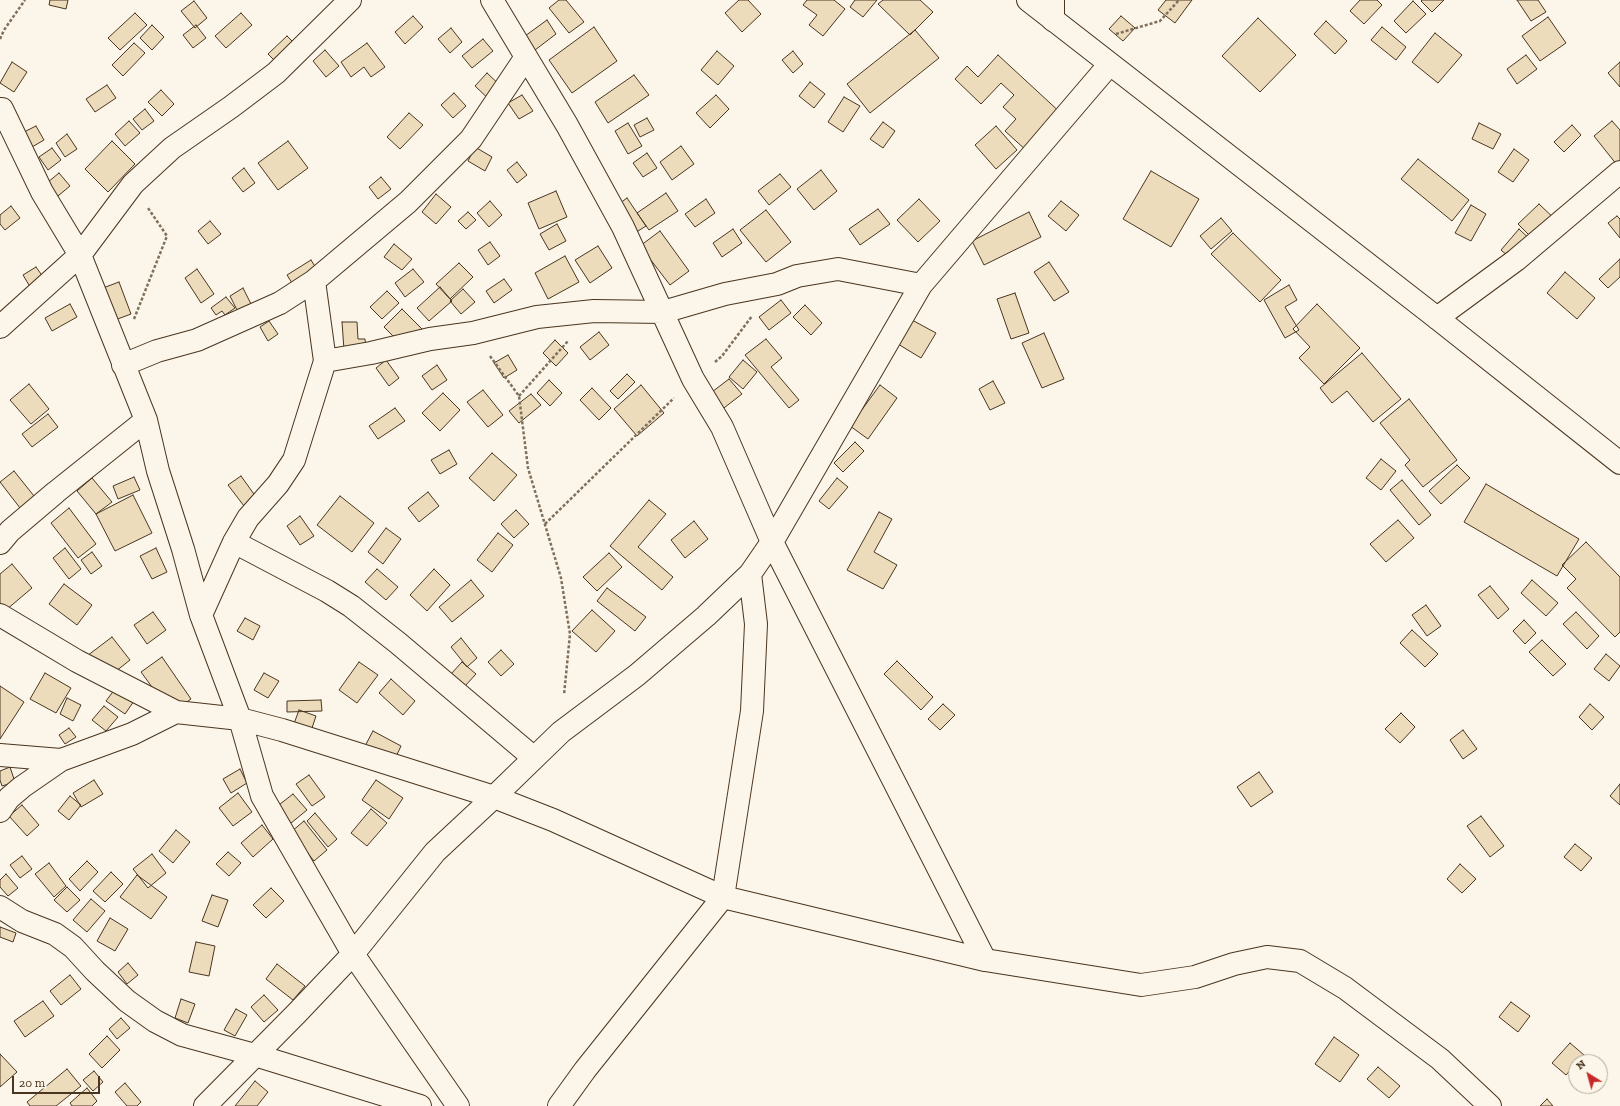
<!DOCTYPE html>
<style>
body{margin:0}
#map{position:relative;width:1620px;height:1106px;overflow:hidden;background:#fbf6e9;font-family:"Zilla Slab",serif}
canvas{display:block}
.north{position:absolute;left:1568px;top:1054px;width:40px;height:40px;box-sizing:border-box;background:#fbf6e9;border:1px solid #b4a999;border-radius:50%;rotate:323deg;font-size:11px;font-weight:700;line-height:16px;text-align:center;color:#4a3520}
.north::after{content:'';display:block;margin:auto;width:14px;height:18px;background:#c62828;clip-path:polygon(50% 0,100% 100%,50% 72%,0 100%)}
.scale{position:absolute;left:12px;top:1076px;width:88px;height:18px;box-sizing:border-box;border:2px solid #4a3520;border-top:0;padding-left:5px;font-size:12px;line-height:14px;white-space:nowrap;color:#4a3520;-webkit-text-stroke:3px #fbf6e9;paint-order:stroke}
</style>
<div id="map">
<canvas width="1620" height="1106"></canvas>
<div class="north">N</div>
<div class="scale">20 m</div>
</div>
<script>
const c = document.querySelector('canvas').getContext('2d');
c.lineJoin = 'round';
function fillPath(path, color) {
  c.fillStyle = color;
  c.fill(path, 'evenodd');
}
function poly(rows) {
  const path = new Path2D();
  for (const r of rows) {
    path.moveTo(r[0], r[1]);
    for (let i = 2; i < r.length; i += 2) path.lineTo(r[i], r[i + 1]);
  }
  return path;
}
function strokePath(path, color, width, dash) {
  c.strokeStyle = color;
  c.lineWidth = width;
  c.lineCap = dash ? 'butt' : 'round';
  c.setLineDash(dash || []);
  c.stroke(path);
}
const building = poly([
 [50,0,68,0,66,9,49,5,50,0],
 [559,0,566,0,584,22,569,33,549,8,559,0],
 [739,0,748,0,761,14,742,32,725,13,739,0],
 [807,0,834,0,845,9,823,36,809,25,817,15,803,5,807,0],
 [855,0,877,0,863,17,850,7,855,0],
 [883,0,920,0,933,12,910,35,878,4,883,0],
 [1166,0,1192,0,1175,23,1158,10,1166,0],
 [1360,0,1377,0,1382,5,1364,24,1350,11,1360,0],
 [1422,0,1444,0,1432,12,1421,1,1422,0],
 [1517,0,1538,0,1546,12,1531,21,1517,0],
 [194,1,207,18,195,28,181,11,194,1],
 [1413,1,1426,14,1406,33,1394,21,1413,1],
 [135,13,147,25,120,50,108,38,135,13],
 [241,13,252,25,226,48,215,36,241,13],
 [413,16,423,27,405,44,395,32,413,16],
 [1121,16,1135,28,1123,41,1109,29,1121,16],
 [1548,17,1566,43,1540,61,1522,36,1548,17],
 [1258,18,1296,55,1260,92,1222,56,1258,18],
 [547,20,556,34,535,50,525,36,547,20],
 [1326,21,1347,41,1335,54,1314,34,1326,21],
 [152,25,164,37,152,50,140,38,152,25],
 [196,25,206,38,193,48,183,35,196,25],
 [594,27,617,61,572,93,549,60,594,27],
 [1382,27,1406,47,1396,60,1371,40,1382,27],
 [451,28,462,42,450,53,438,39,451,28],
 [915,30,939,58,870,113,847,84,915,30],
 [1435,33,1462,55,1438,83,1412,62,1435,33],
 [287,36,298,47,279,65,268,54,287,36],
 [483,39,493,51,472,68,462,56,483,39],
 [134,43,145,53,123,76,112,65,134,43],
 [367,43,385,67,371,77,364,67,351,77,341,62,367,43],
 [325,50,339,66,326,77,313,61,325,50],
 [717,51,734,66,718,85,701,70,717,51],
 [793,51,803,64,793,73,782,60,793,51],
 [998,55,1063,115,1028,152,1005,131,1016,119,1003,107,1014,95,1001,83,981,104,955,79,967,66,978,77,998,55],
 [1526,55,1537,69,1517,84,1507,69,1526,55],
 [12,62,27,72,14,92,0,83,12,62],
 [1620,62,1620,87,1608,73,1620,62],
 [487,73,504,89,492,102,475,86,487,73],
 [634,75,649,95,608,123,595,102,634,75],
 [810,82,825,94,814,108,799,96,810,82],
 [107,85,116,98,95,112,86,99,107,85],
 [161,90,174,104,162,116,148,102,161,90],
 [454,93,466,106,453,118,441,105,454,93],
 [522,95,533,111,519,119,508,103,522,95],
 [716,95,729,109,710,128,696,113,716,95],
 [844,97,860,106,843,132,828,122,844,97],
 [145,109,154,121,142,130,133,119,145,109],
 [409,113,423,125,400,149,387,137,409,113],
 [647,118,654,130,640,137,634,125,647,118],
 [129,121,140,133,125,146,115,134,129,121],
 [1612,121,1620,130,1620,163,1617,165,1594,136,1612,121],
 [883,122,895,131,883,148,870,139,883,122],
 [628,123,642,146,628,154,615,131,628,123],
 [1479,123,1501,134,1493,149,1472,139,1479,123],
 [1572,125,1581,135,1564,152,1554,142,1572,125],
 [36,126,44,140,32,147,24,132,36,126],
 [996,126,1017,150,996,169,975,145,996,126],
 [67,134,77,149,65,157,56,143,67,134],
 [112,141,135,164,108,192,85,169,112,141],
 [288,141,308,168,278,190,258,163,288,141],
 [681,146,694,164,672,180,660,162,681,146],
 [475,147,492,157,485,171,468,161,475,147],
 [52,148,61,160,48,170,39,157,52,148],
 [1514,149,1529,160,1513,182,1498,172,1514,149],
 [647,153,657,168,643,177,633,163,647,153],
 [1418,159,1469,200,1452,221,1401,179,1418,159],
 [517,162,527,175,517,183,507,170,517,162],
 [244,168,255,183,243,192,232,178,244,168],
 [821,170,837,191,814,210,797,189,821,170],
 [1151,171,1199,199,1171,247,1123,219,1151,171],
 [59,173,70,186,47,205,36,192,59,173],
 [780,174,791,187,769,205,758,191,780,174],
 [381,177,391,189,378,199,369,187,381,177],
 [556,191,567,217,539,229,528,203,556,191],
 [666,193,678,211,649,230,637,213,666,193],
 [436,194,451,207,436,224,422,212,436,194],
 [627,198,646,226,630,236,612,209,627,198],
 [706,199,715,213,695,227,685,214,706,199],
 [919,199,940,221,918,242,897,220,919,199],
 [490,201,502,215,489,227,477,213,490,201],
 [1061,201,1079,215,1066,231,1048,216,1061,201],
 [1539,204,1559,223,1538,244,1518,224,1539,204],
 [1471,205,1486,214,1471,241,1455,233,1471,205],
 [11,206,20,218,5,230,0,224,0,215,11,206],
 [878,209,890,224,860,245,849,229,878,209],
 [766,210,791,242,766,262,740,230,766,210],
 [468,212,476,220,466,229,458,221,468,212],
 [1029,212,1041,237,984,265,972,241,1029,212],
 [1617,216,1620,219,1620,238,1608,223,1617,216],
 [1221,218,1232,231,1211,249,1200,236,1221,218],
 [210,221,221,234,208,244,198,231,210,221],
 [557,224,566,241,549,250,540,234,557,224],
 [733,229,742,243,722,257,713,243,733,229],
 [1519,229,1535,244,1517,264,1501,250,1519,229],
 [660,231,689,271,670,285,640,246,660,231],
 [1233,233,1281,280,1260,302,1211,254,1233,233],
 [490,242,500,256,488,265,478,250,490,242],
 [394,244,412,259,402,270,384,257,394,244],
 [598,246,612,268,590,283,575,260,598,246],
 [565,256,579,282,548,299,535,273,565,256],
 [1620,259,1620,277,1608,288,1599,279,1620,259],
 [311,260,321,276,297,291,287,275,311,260],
 [1049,262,1069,292,1054,301,1034,272,1049,262],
 [459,263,473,277,450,299,436,284,459,263],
 [36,267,46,281,32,290,23,275,36,267],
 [197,269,214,294,201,303,185,278,197,269],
 [413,269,424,282,405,297,395,283,413,269],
 [1565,272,1595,298,1577,319,1547,293,1565,272],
 [504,279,512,290,494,303,486,291,504,279],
 [119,282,131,314,115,320,103,288,119,282],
 [1289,285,1297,300,1285,307,1299,330,1285,338,1264,300,1289,285],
 [440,287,452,301,429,321,417,308,440,287],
 [243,288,251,304,237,310,230,296,243,288],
 [463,289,475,302,461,314,450,301,463,289],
 [387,291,399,303,382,319,370,307,387,291],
 [1015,293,1029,333,1011,339,997,299,1015,293],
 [226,297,235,308,225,315,222,311,216,315,211,308,226,297],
 [781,300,791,313,769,330,759,317,781,300],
 [70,304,77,317,52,331,45,318,70,304],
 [1317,304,1360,348,1324,384,1299,358,1310,347,1293,329,1317,304],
 [805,305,822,323,811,335,793,317,805,305],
 [402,309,426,333,408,351,384,327,402,309],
 [912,320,936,333,921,358,898,344,912,320],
 [269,321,278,334,268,341,260,327,269,321],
 [342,322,357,322,358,339,365,339,366,348,344,350,342,322],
 [599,332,609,345,590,360,580,347,599,332],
 [1044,333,1064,379,1042,388,1022,343,1044,333],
 [766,339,782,358,771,367,799,400,789,408,745,355,766,339],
 [555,340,568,353,556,366,543,353,555,340],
 [1362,353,1401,399,1373,422,1347,391,1332,403,1320,388,1362,353],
 [508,355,517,370,504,378,494,363,508,355],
 [386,360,399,378,389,386,376,368,386,360],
 [743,360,757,372,743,389,729,377,743,360],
 [437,365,447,380,432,390,422,376,437,365],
 [627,374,635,382,618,399,610,391,627,374],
 [729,379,742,394,720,411,708,395,729,379],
 [549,380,562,393,550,406,537,393,549,380],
 [993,381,1005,403,990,410,979,389,993,381],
 [29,384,49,409,31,424,10,400,29,384],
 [641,385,664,413,637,436,614,409,641,385],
 [880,385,897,398,868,439,850,426,880,385],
 [592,388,611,408,599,420,580,400,592,388],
 [483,390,503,415,488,427,467,402,483,390],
 [443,393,460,410,440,431,422,413,443,393],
 [531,394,541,405,519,423,509,411,531,394],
 [1409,399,1457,460,1423,487,1405,465,1410,460,1380,423,1409,399],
 [395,408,405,421,378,439,369,426,395,408],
 [48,414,58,427,32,447,22,434,48,414],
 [855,442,864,451,843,472,834,463,855,442],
 [449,450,457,464,440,474,431,460,449,450],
 [492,453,517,475,494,501,469,478,492,453],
 [1381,459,1396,471,1381,490,1366,478,1381,459],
 [1457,465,1470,478,1441,504,1429,491,1457,465],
 [14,471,42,506,27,517,0,482,14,471],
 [241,476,256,497,244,506,228,485,241,476],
 [134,477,140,490,118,499,113,486,134,477],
 [92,478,112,502,96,514,77,491,92,478],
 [837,478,848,487,829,509,819,501,837,478],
 [1402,480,1431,515,1419,525,1390,490,1402,480],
 [1486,484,1579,539,1557,576,1464,522,1486,484],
 [428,492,439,506,419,522,408,508,428,492],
 [133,495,152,533,115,551,96,514,133,495],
 [340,496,374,523,352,552,317,525,340,496],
 [649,500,666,514,638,547,673,577,662,590,610,546,649,500],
 [69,508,96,544,78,558,51,523,69,508],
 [516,510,529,524,514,538,501,524,516,510],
 [879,512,892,519,874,552,897,565,883,589,847,570,879,512],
 [300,516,314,536,300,545,287,526,300,516],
 [1398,520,1414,538,1386,562,1370,544,1398,520],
 [694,521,708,539,685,558,671,540,694,521],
 [386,528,401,539,383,564,368,552,386,528],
 [498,533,513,545,492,572,477,560,498,533],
 [1586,542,1620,577,1620,632,1615,637,1567,588,1576,579,1562,565,1586,542],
 [65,548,81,569,69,579,53,558,65,548],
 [156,548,167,572,152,579,140,556,156,548],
 [92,552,102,566,91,574,81,560,92,552],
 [609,553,622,567,597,591,583,577,609,553],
 [12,564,32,588,6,610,0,603,0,574,12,564],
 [377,569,398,587,386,600,365,582,377,569],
 [434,569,450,585,427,611,410,595,434,569],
 [471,580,484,596,452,622,439,607,471,580],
 [1532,580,1558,603,1546,616,1521,593,1532,580],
 [64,584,92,605,77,625,49,604,64,584],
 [1490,586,1509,609,1498,619,1478,595,1490,586],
 [607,588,646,617,635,631,597,601,607,588],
 [1426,605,1441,626,1427,636,1412,615,1426,605],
 [592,610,615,631,596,652,572,631,592,610],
 [153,612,166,630,147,644,134,625,153,612],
 [1576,612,1599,636,1587,649,1563,624,1576,612],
 [245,618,260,626,253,640,237,631,245,618],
 [1524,620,1536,633,1525,644,1513,631,1524,620],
 [1412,630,1438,654,1425,667,1400,643,1412,630],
 [112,637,130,660,101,683,83,659,112,637],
 [461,638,477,658,467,667,451,647,461,638],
 [1542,640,1566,664,1553,676,1529,652,1542,640],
 [501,650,514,664,501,676,488,662,501,650],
 [1606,654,1620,666,1609,681,1594,669,1606,654],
 [162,657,191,699,171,713,141,672,162,657],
 [897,661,933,697,921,710,884,674,897,661],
 [359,662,378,675,357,703,339,690,359,662],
 [462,662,476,674,454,698,440,686,462,662],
 [45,673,71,688,56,713,30,699,45,673],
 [264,673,279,681,268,698,254,690,264,673],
 [391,679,415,701,403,715,379,693,391,679],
 [0,686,24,702,0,739,0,686],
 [115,689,134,701,125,714,106,701,115,689],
 [67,698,81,705,73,721,60,714,67,698],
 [321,700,322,711,287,712,287,701,321,700],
 [943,704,955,715,940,730,928,719,943,704],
 [1590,704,1604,717,1592,730,1579,717,1590,704],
 [104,706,118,717,106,731,92,720,104,706],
 [299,710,316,716,309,737,291,732,299,710],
 [1401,713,1415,727,1400,743,1385,729,1401,713],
 [69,728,76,737,65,744,59,735,69,728],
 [1463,730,1477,749,1463,759,1450,740,1463,730],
 [373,731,401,746,394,761,365,746,373,731],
 [10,767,15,782,2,786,0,780,0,771,10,767],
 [240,769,247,783,231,793,223,779,240,769],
 [1259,772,1273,792,1251,807,1237,787,1259,772],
 [309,775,325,797,312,806,296,784,309,775],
 [94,780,103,794,81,807,73,793,94,780],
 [376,780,403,798,389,819,362,800,376,780],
 [1620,784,1620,805,1610,796,1620,784],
 [238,793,252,812,233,826,219,808,238,793],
 [293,794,307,810,280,832,266,815,293,794],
 [70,796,81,805,69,820,58,811,70,796],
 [22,805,39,825,27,836,9,816,22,805],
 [371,809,387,823,367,846,351,833,371,809],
 [315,813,337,839,328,847,307,821,315,813],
 [1481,816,1504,846,1490,857,1467,826,1481,816],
 [304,821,327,850,314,861,291,832,304,821],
 [262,825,273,839,253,857,241,843,262,825],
 [176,830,190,842,173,863,159,851,176,830],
 [1575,844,1592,858,1581,871,1564,857,1575,844],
 [228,852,241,863,229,876,216,864,228,852],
 [152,854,166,873,148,888,133,869,152,854],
 [22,856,32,869,20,878,10,865,22,856],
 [87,861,98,872,80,891,69,879,87,861],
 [49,863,66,886,54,897,35,874,49,863],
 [1460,864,1476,879,1462,893,1447,879,1460,864],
 [111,872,123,884,105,902,93,891,111,872],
 [6,874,18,888,8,896,0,887,0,880,6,874],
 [137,875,167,897,151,919,120,897,137,875],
 [67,887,80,900,67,912,54,900,67,887],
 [271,888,284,901,266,918,253,905,271,888],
 [212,895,228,900,218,927,202,921,212,895],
 [91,899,105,911,87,932,73,920,91,899],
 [110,918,128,929,115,951,97,941,110,918],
 [0,927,16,933,13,942,0,937,0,927],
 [196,942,215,946,209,976,189,972,196,942],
 [128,963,138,975,127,984,118,972,128,963],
 [277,964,305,986,293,1000,266,979,277,964],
 [70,975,81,989,61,1005,50,991,70,975],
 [264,995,278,1010,264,1022,251,1007,264,995],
 [181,999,195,1004,188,1023,175,1018,181,999],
 [43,1001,54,1016,25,1037,14,1021,43,1001],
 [1511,1002,1530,1016,1518,1032,1499,1017,1511,1002],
 [236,1009,247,1015,235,1036,224,1030,236,1009],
 [121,1018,130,1028,117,1039,109,1029,121,1018],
 [107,1036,120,1050,102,1068,89,1054,107,1036],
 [1334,1037,1359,1055,1340,1082,1315,1064,1334,1037],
 [1570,1043,1584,1055,1578,1062,1576,1062,1576,1064,1566,1075,1552,1063,1570,1043],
 [0,1054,17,1072,0,1087,0,1054],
 [1378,1067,1400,1086,1389,1098,1367,1079,1378,1067],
 [67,1069,81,1086,56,1106,30,1106,27,1102,67,1069],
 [94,1071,103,1082,93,1091,83,1080,94,1071],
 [255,1081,268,1092,257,1106,235,1106,255,1081],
 [125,1083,141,1102,137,1106,127,1106,115,1092,125,1083],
 [87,1088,97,1101,92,1106,72,1106,70,1103,87,1088],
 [1547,1099,1553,1106,1540,1106,1547,1099]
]);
fillPath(building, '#ecdcbc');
strokePath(building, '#4a3520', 1);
const minor = poly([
 [492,0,567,125,623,227,693,379,722,427,772,542,985,960],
 [1053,0,1053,20],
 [0,109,2,109,42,192,80,255,146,420,158,471,183,549,201,615,240,719,262,796,353,954,458,1106],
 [1437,318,1516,260,1620,172],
 [0,327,80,255,133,184,172,148,231,107,276,73,350,0],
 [325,361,371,353,430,339,473,333,537,317,594,311,663,312,725,294,777,284,797,276,838,269,921,285],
 [123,365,157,351,197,340,280,303,314,281],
 [234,542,327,591,351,606,398,643,534,758],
 [0,543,10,531,56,492,146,420],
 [0,615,77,661,176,712,240,719,282,730,494,797,553,820,723,897,985,960,1141,985,1195,977,1234,964,1267,957,1300,961,1345,988,1440,1059,1490,1106],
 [201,615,234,542,248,518,278,484,294,460,325,361,314,281,408,202,471,139,526,57],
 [0,755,61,760],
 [0,811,9,798,22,787,61,760,132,734,176,712],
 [0,907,22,921,55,934,73,947,95,971,127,1001,155,1021,182,1035,255,1055,420,1106],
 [205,1106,297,1013,353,954,435,852,494,797,561,732,637,675,706,616,750,574,772,542,921,285,1109,65],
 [559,1106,585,1070,723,897,752,711,756,624,750,574]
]);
const primary = poly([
 [1028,0,1437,318,1620,463]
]);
strokePath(minor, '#4a3520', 24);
strokePath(primary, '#4a3520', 24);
strokePath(poly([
 [1116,34,1160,21,1179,0],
 [0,39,4,30,25,0],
 [134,319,167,236,148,208],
 [490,356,519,396,528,468,561,578,570,634,564,695],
 [715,362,722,356,752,316],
 [519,396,568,341],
 [545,524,674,398]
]), '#7f6f5c', 2.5, [3, 2]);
strokePath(minor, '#fbf6e9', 22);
strokePath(primary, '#fbf6e9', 22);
</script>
